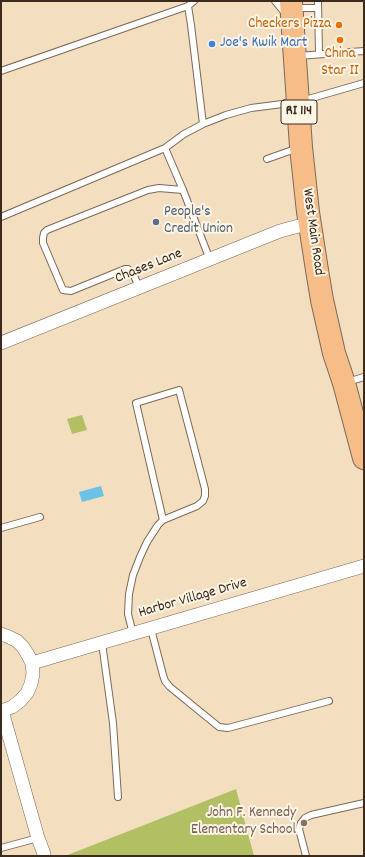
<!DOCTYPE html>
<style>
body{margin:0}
#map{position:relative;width:365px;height:857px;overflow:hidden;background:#f3dec0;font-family:Dekko,sans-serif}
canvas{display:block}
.frame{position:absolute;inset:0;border:2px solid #3b2a1e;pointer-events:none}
</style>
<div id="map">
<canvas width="365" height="857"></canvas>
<div class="frame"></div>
</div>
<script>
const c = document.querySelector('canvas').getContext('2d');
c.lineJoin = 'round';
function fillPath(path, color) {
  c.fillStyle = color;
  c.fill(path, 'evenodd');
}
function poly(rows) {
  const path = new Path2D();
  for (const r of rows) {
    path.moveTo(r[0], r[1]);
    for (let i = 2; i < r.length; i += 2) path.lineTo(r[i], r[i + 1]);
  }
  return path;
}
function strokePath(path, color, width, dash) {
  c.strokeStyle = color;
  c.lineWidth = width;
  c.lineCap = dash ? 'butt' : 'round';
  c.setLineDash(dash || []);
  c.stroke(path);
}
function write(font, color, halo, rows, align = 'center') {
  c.font = font + ' Dekko,sans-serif';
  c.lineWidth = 4;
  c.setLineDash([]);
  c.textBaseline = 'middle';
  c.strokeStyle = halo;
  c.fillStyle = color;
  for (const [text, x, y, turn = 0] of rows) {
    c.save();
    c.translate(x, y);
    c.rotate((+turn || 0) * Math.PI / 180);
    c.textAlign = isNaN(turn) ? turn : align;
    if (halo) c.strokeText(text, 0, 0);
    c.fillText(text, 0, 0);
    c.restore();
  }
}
fillPath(poly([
 [82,415,87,430,72,434,67,419],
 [236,789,254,856,65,856]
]), '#b2c063');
fillPath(poly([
 [101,486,104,496,82,502,79,492]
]), '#6ac2e7');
const lane = poly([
 [275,1,285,13],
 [318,1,319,54],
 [188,6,191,25,203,124],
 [296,8,318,8],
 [298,56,364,51],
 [1,71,188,6,194,1],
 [165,148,183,190,210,260],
 [267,159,298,148],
 [1,217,165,148,184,134,203,124,226,115,251,108,298,102,364,83],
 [139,288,133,273,128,269,125,269,71,291,63,290,43,243,43,238,44,233,47,230,148,190,159,188,183,190],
 [347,382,364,377],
 [1,528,40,517],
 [151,629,163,675,165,681,170,687,219,727,228,728,329,701],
 [133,634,128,614,129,594,133,575,140,557,147,542,158,525,163,520,197,506,203,501,205,496,205,489,179,390,136,403,163,520],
 [102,643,113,723,118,797],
 [1,848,38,838],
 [306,856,299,829,301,823,305,818,311,815,364,803]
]);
const street = poly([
 [1,343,280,231,310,223],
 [1,634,9,637,17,641,23,647,28,655,32,663,33,674,31,684,27,693,20,701,12,707,1,711],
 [32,663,364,566],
 [2,711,38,838,44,854]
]);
const highway = poly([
 [291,1,301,147,308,212,317,270,322,300,334,353,344,383,364,458]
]);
strokePath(lane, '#7b6957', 8);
strokePath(street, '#7b6957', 14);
strokePath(highway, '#7b6957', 24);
strokePath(lane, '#fff', 6);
strokePath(street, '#fff', 13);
strokePath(highway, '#f7bd88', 22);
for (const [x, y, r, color] of [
 [339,25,4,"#e8710a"],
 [340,40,4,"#e8710a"],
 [212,44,4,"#3f7fe0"],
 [156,222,4,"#5c6f8a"],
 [304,823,4,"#8d6e63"]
]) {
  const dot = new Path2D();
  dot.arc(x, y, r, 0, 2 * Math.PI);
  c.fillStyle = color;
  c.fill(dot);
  strokePath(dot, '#fcf5e5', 1.5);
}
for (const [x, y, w] of [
 [299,112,36]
]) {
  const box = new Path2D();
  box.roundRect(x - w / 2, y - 12, w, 24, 3);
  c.fillStyle = '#fcf5e5';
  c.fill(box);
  strokePath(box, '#3b2a1e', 1);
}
write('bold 14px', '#3b2a1e', null, [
 ["RI 114",299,112]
]);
write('15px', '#c56008', '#fcf5e5', [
 ["Checkers Pizza",331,25],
 ["China",340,55,"center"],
 ["Star II",340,72,"center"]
], 'right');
write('15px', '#366cbe', '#fcf5e5', [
 ["Joe's Kwik Mart",220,44]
], 'left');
write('15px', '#4e5e75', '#fcf5e5', [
 ["People's",164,213],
 ["Credit Union",164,230]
], 'left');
write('15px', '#3b2a1e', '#fcf5e5', [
 ["West Main Road",312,232,82],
 ["Chases Lane",149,267,-22],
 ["Harbor Village Drive",193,599,-16]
]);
write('15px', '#785e54', '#fcf5e5', [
 ["John F. Kennedy",296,814],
 ["Elementary School",296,831]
], 'right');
</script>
